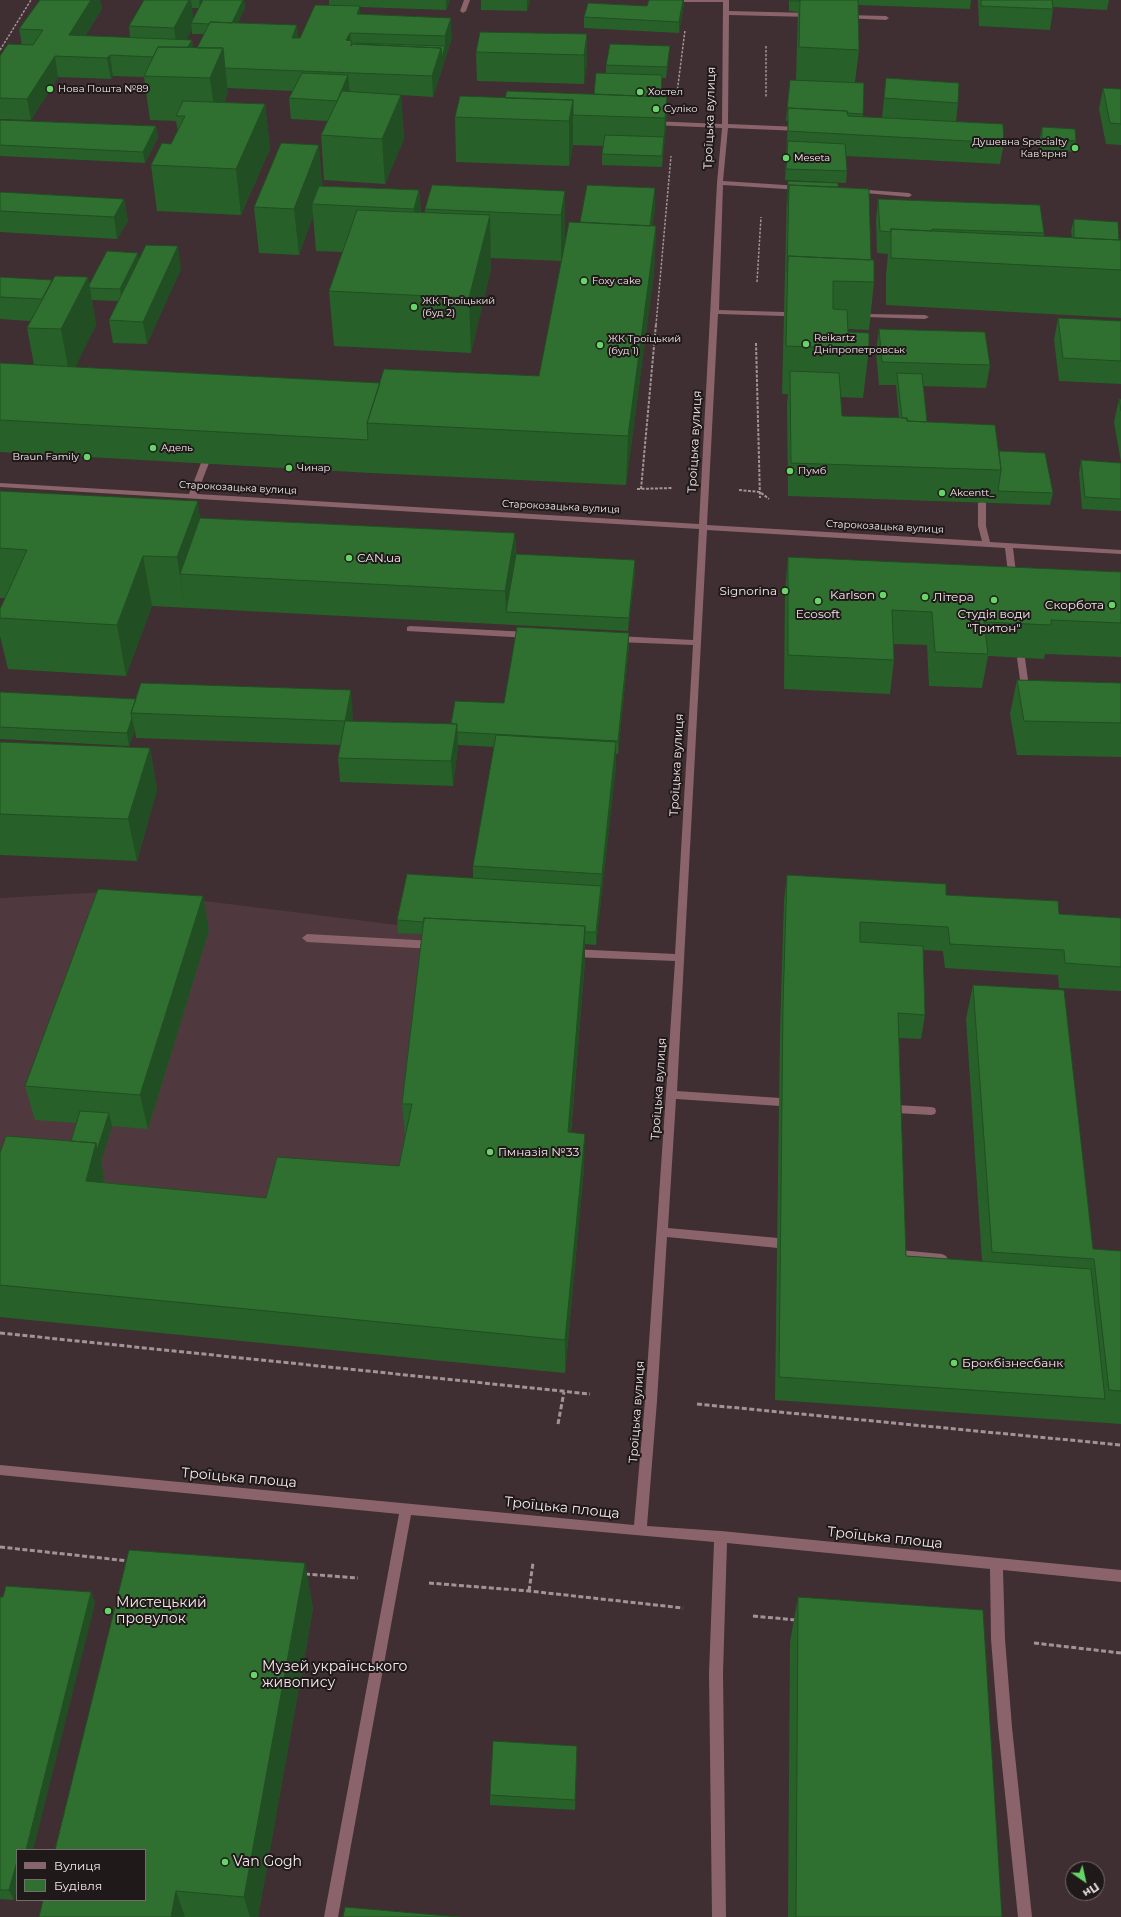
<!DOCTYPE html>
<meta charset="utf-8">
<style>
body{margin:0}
#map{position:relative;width:1121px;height:1917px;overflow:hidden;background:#3f2e32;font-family:Montserrat,sans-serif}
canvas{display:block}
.legend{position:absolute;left:16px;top:1849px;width:130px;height:52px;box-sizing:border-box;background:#20191a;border:1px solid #756c6e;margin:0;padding:5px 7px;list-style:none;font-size:12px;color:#f4e9eb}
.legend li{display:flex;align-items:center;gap:8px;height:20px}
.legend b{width:20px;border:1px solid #756c6e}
.north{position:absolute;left:1065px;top:1861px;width:40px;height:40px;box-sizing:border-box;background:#20191a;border:1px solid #756c6e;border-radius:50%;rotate:146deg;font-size:11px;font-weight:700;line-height:16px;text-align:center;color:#f4e9eb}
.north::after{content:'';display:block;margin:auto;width:14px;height:18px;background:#66d467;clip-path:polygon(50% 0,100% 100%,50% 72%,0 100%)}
</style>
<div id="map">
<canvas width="1121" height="1917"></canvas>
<ul class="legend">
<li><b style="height:5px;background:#8b636b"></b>Вулиця</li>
<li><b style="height:11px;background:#2f7030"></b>Будівля</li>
</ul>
<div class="north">Пн</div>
</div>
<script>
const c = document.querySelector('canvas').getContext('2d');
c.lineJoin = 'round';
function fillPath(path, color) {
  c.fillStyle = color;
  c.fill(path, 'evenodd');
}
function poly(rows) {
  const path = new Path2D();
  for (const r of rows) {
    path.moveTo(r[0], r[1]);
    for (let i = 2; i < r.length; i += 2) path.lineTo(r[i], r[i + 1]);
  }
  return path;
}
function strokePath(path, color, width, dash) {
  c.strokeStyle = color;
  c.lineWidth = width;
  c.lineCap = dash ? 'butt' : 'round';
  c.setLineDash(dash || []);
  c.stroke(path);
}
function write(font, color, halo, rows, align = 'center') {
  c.font = font + ' Montserrat,sans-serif';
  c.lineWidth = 4;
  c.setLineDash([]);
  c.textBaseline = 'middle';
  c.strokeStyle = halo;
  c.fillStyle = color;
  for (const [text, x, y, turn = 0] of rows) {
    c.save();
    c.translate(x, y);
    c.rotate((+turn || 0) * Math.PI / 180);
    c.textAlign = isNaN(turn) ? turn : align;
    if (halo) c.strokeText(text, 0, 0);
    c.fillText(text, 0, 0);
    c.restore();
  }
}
fillPath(poly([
 [124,891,575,947,585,960,568,1166,584,1168,565,1373,0,1317,0,898]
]), '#50393e');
strokePath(poly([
 [766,46,766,97],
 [0,50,31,0],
 [677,93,685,30],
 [757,282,761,217],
 [656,325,671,156]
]), '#a19497', 1.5, [2.5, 1.5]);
strokePath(poly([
 [756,343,760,498],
 [637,489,672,488],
 [641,489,656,324],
 [739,490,760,492,769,499]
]), '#a19497', 2, [3, 1.5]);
strokePath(poly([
 [0,1333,590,1394],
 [697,1404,1121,1445],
 [558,1424,564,1392],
 [0,1547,129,1561],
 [305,1574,358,1578],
 [429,1583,529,1591,683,1608],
 [529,1591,533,1563],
 [753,1616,796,1620],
 [1034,1643,1121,1653]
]), '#a19497', 3, [5, 2.5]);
fillPath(poly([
 [464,0,470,0,466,11,463,13,460,11,464,0],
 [680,0,729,0,729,11,810,13,813,15,810,17,729,15,728,124,800,127,803,129,800,131,728,128,723,181,800,186,803,188,800,190,723,185,719,310,784,312,788,314,784,316,718,314,707,525,982,541,978,526,978,503,982,501,986,503,986,526,990,542,1121,550,1121,554,1013,548,1017,581,1013,583,1009,581,1005,548,707,530,677,1091,780,1098,784,1099,785,1102,784,1105,780,1106,676,1099,668,1228,778,1238,782,1240,784,1243,782,1246,778,1248,667,1237,657,1401,647,1526,721,1531,1121,1570,1121,1582,1003,1570,1005,1639,1012,1727,1032,1917,1018,1917,998,1727,991,1639,990,1569,727,1543,723,1673,726,1917,712,1917,709,1673,714,1542,411,1515,338,1917,324,1917,399,1514,0,1475,0,1465,634,1525,645,1401,675,961,572,957,567,953,572,949,675,954,693,645,617,642,613,639,617,636,693,640,699,529,0,487,0,483,189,494,201,463,205,461,209,463,197,494,699,524,717,183,722,128,652,125,649,123,652,121,722,124,723,2,683,2,680,0],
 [846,15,886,16,889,18,886,20,844,18,844,16,846,15],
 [856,189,909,193,912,195,909,197,854,192,853,191,856,189],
 [868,314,925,315,929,317,925,319,866,317,866,315,868,314],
 [410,626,529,632,533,635,529,638,407,631,407,627,410,626],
 [1021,655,1025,658,1028,680,1024,683,1020,680,1017,658,1021,655],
 [307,934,434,941,439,945,434,949,307,942,302,938,307,934],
 [896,1105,931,1107,935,1108,936,1111,935,1114,931,1115,896,1113,892,1112,891,1109,892,1106,896,1105],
 [900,1250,942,1254,946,1256,948,1259,946,1262,942,1264,900,1260,896,1258,894,1255,896,1252,900,1250]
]), '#8b636b');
fillPath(poly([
 [40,0,100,0,102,9,85,36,130,38,129,26,144,0,244,0,245,8,238,23,300,38,329,5,329,0,450,0,446,10,360,7,360,14,452,38,433,97,401,95,404,139,385,184,324,180,321,135,327,121,291,119,289,98,293,91,227,88,228,92,224,103,265,104,270,149,241,215,157,211,151,165,171,144,178,131,176,121,150,120,144,77,113,76,111,79,58,77,31,120,0,119,0,56,22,45,19,29],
 [192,8,199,8,193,19],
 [192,30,192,34,204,34,197,48,193,48,192,40,186,40],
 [481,0,530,0,527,11,481,10],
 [789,0,971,0,970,9,858,5,859,50,855,82,864,83,863,117,882,118,886,78,958,103,956,122,1004,143,1000,164,846,156,847,171,846,183,785,180,788,121,786,121,787,110,796,80,798,12,789,11],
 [978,0,1109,0,1107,10,1053,7,1053,9,1050,30,979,26],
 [684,4,679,33,584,28,584,17,647,6],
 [587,34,587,63,584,84,477,81,476,52],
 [669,57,666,78,662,78,661,97,667,97,666,127,662,167,602,165,602,154,603,146,573,145,569,166,456,162,455,117,505,98,594,94,606,74,606,65],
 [1103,88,1121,89,1121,145,1106,144,1099,109],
 [0,120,156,126,158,138,145,163,0,156],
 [1042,127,1076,141,1074,152,1040,150,1040,138],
 [788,181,838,187,871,260,874,282,869,330,848,329,848,332,869,349,863,398,840,397,842,416,899,418,896,385,879,385,876,352,879,329,990,365,986,388,923,386,927,422,999,451,1053,493,1050,505,788,496,787,404,788,394,782,394,787,192],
 [322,186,419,190,421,213,425,213,425,209,565,191,565,237,561,261,491,258,491,269,471,353,334,346,329,291,343,252,316,251,313,216,299,255,259,253,254,207],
 [0,192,124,199,128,221,117,239,0,232],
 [878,199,1044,233,1044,236,1072,238,1071,231,1074,219,1119,240,1121,240,1121,318,886,305,886,275,888,254,877,253,876,221],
 [655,210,652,226,656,226,654,273,626,485,371,473,0,452,0,363,34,365,27,328,30,321,0,319,0,277,89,285,139,259,181,269,147,344,113,343,109,320,118,301,92,300,96,325,75,367,380,383,539,376,580,222],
 [1058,318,1121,321,1121,384,1059,381,1054,340],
 [1119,399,1121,399,1121,462,1114,422],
 [1081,460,1121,463,1121,511,1082,509,1079,473],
 [0,491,200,518,515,533,516,554,635,573,628,631,152,606,126,676,8,669,0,636,0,609,5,598,0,598],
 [788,557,1121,572,1121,657,1045,654,1044,659,988,656,982,688,929,686,927,645,894,644,894,660,890,694,784,689,785,591],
 [629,645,618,754,616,754,616,766,596,945,585,944,585,960,571,1133,584,1168,565,1373,0,1317,0,1153,71,1141,77,1123,35,1120,25,1086,203,896,209,930,148,1129,112,1126,101,1162,104,1177,103,1182,266,1198,399,1166,405,1136,402,1104,422,934,398,933,397,920,473,878,473,866,494,747,458,745,458,748,453,786,340,782,338,758,341,745,136,738,135,731,129,746,0,739,0,692,353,714,352,721,451,724,504,703],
 [1017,680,1121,683,1121,757,1017,755,1010,714],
 [0,742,150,748,157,790,137,861,0,855],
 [787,875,946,895,1059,914,1121,918,1121,991,1059,988,1058,975,945,968,943,951,923,950,925,1015,921,1039,898,1038,906,1256,982,1261,966,1019,973,985,1093,1249,1121,1251,1121,1424,775,1400,780,1030,784,900],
 [305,1563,313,1609,258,1917,39,1917],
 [91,1592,95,1603,33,1850,17,1850,14,1900,0,1899,0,1597],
 [798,1597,1002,1917,788,1917,790,1642],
 [577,1756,575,1810,490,1805,490,1795]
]), '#286029');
fillPath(poly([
 [91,0,100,0,102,9,72,55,69,35],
 [189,0,191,0,194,23,191,23,192,30,178,56,174,28],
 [199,0,204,0,200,8],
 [243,0,244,0,245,8,232,36,230,25],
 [446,0,450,0,446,10],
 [527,0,530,0,527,11],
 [683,0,684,0,684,4,679,33,679,22],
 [360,6,361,26,357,14],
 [451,18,452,38,433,97,432,76,441,48,445,46,445,36],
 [297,25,299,46,292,38],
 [350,33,351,46,352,41,353,54,346,40],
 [587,34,587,63,584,84,584,55],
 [192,40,195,61,182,58],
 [670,46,669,57,666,78,667,67],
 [223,48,228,92,216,122,210,78],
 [110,55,113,76,111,79,107,58],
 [55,56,58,77,31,120,27,99],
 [348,75,350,96,337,101],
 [401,95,404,139,385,184,382,139],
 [667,97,666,127,662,167,665,118],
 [573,100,573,145,569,166,569,121],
 [265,104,270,149,241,215,236,169],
 [156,126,158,138,145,163,143,152],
 [319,145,323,190,312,204,313,216,299,255,294,209],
 [655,188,655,210,647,265,648,243],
 [419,190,422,236,416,255,414,209],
 [565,191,565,237,561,261,561,215],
 [124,199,128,221,117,239,114,217],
 [490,215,491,269,471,353,469,298],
 [656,226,654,273,626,485,628,436],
 [178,246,181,269,147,344,143,322],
 [138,253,140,264,122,301,120,289],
 [88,277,96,325,70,378,61,329],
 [198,501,205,551,180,574,185,608,177,557],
 [515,533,516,567,506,612,505,591],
 [143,556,152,606,126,676,117,625],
 [635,560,635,573,628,631,629,618],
 [629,633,629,645,618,754,618,741],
 [351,690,353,714,348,745,345,721],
 [132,718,135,731,129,746,127,733],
 [457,724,458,748,453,786,451,761],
 [616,742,616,766,596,945,596,932,601,886,602,874],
 [150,748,157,790,137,861,128,819],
 [203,896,209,930,148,1129,140,1095],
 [585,926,585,960,568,1166,568,1132],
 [109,1113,112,1126,101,1162,104,1177,95,1214,86,1181,96,1143],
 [585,1134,584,1168,565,1373,565,1340],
 [305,1563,313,1609,258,1917,250,1917,244,1897],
 [91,1592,95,1603,33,1850,26,1850],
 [17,1861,17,1889,14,1900,9,1890],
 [176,1891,185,1917,171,1917]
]), '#214e22');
const building = poly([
 [40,0,91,0,69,35,192,40,188,47,158,47,153,57,110,55,107,58,55,56,27,99,0,98,0,56,8,44,33,45,43,30,19,29,40,0],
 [144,0,189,0,174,28,129,26,144,0],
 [203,0,243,0,232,23,210,22,209,24,191,23,203,0],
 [649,0,683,0,679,22,584,17,588,3,647,6,649,0],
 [789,0,799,0,799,1,789,1,789,0],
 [800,0,858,0,859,50,799,47,800,0],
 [981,0,1052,0,1053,9,981,6,981,0],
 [315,5,360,6,357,14,451,18,445,36,350,33,346,40,352,41,351,46,351,44,441,48,432,76,225,68,223,48,197,48,210,22,297,25,292,38,300,38,315,5],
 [480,32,587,34,584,55,476,52,480,32],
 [356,43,445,46,442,58,441,48,356,44,356,43],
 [610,44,670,46,667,67,606,65,610,44],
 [158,47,223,48,210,78,144,76,158,47],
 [302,73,348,75,337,101,289,98,302,73],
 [596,73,662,75,661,97,594,94,596,73],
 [886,78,959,83,958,103,884,98,886,78],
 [790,80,864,83,863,114,847,113,847,111,788,108,788,110,787,110,790,80],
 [1103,88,1121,89,1121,124,1110,123,1103,88],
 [342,91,401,95,382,139,321,135,342,91],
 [507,91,667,97,665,118,573,115,573,100,505,98,507,91],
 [460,96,573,100,569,121,455,117,460,96],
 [183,101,265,104,236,169,151,165,162,143,171,144,185,116,176,116,183,101],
 [788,108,847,111,848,116,1003,124,1004,143,788,131,788,108],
 [0,120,156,126,143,152,0,145,0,120],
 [1042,127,1075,129,1076,141,1042,139,1042,127],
 [605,135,664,137,662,156,602,154,605,135],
 [788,141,845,144,847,171,786,169,788,141],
 [281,143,319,145,294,209,254,207,281,143],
 [788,181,838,183,838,187,789,185,787,205,788,181],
 [432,185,565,191,561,215,425,209,432,185],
 [587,185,655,188,650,226,580,222,587,185],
 [789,185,869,189,871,260,788,256,787,272,789,185],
 [319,186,419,190,414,209,312,204,319,186],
 [0,192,124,199,114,217,0,211,0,192],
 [878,199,1040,205,1044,233,932,229,932,231,891,229,891,232,880,231,878,199],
 [357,210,490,215,469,298,329,291,357,210],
 [1074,219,1118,222,1119,240,1074,238,1074,219],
 [569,222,656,226,628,436,367,423,384,369,539,376,569,222],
 [891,229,1121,240,1121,270,891,258,891,229],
 [146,245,178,246,143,322,109,320,146,245],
 [107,251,138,253,120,289,90,288,89,285,107,251],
 [788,256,874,260,874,282,833,281,833,309,847,310,848,332,869,333,869,349,786,346,788,256],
 [55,276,88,277,61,329,27,328,55,276],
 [0,277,52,280,42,299,0,297,0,277],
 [1058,318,1121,321,1121,361,1063,358,1058,318],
 [879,329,985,332,990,365,882,362,879,329],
 [0,363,380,383,367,423,368,440,0,420,0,363],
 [790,371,839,373,842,416,907,418,907,421,995,425,1001,470,791,463,790,371],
 [897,373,922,374,927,422,907,421,907,418,902,418,897,373],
 [1119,399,1121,399,1121,411,1119,399],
 [999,451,1045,453,1053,493,998,491,1001,470,999,451],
 [1081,460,1121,463,1121,499,1085,497,1081,460],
 [0,491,198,501,177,557,143,556,117,625,0,618,0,609,27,550,0,548,0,491],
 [200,518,515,533,505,591,180,574,200,518],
 [516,554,635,560,629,618,506,612,516,554],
 [788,557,1121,572,1121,623,1051,620,1051,625,984,622,988,654,935,652,932,612,892,610,894,660,788,655,788,557],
 [517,627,629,633,618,741,457,732,457,724,451,724,455,701,504,703,517,627],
 [1017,680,1121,683,1121,723,1024,721,1017,680],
 [141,683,351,690,345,721,131,713,141,683],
 [0,692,136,699,131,713,132,718,127,733,0,727,0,692],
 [345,721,457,724,451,761,338,758,345,721],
 [496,735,616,742,602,874,473,866,496,735],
 [0,742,150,748,128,819,0,814,0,742],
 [407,874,601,886,596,932,585,932,585,926,424,918,424,922,397,920,407,874],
 [787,875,946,884,946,895,1058,901,1059,914,1121,918,1121,967,1065,963,1064,950,950,944,948,927,860,922,860,942,923,946,925,1015,898,1013,906,1256,1091,1269,1105,1399,779,1377,783,1005,787,875],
 [98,889,203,896,140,1095,25,1086,98,889],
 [424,918,585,926,568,1132,585,1134,565,1340,0,1285,0,1153,6,1136,96,1143,86,1181,266,1198,277,1157,399,1166,412,1104,402,1104,424,918],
 [973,985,1064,990,1093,1249,1121,1251,1121,1391,1109,1390,1094,1259,992,1252,973,985],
 [80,1111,109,1113,97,1150,96,1143,71,1141,80,1111],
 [129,1550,305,1563,244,1897,176,1891,171,1917,39,1917,43,1900,145,1900,145,1850,55,1850,129,1550],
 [6,1586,91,1592,26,1850,17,1850,17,1861,9,1890,0,1890,0,1597,3,1597,6,1586],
 [798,1597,983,1610,1002,1917,796,1917,798,1597],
 [493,1741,577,1746,575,1800,490,1795,493,1741],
 [345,1907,460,1917,343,1917,345,1907]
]);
fillPath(building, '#2f7030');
strokePath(building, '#214e22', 1);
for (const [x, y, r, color] of [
 [50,89,4,"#66d467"],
 [640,92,4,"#66d467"],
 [656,109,4,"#66d467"],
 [1075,148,4,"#66d467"],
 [786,158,4,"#66d467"],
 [584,281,4,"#66d467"],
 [414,307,4,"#66d467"],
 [806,344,4,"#66d467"],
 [600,345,4,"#66d467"],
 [153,448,4,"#66d467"],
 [87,457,4,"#66d467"],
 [289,468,4,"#66d467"],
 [790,471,4,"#66d467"],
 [942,493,4,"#66d467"],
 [349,558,4,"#66d467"],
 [785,591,4,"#66d467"],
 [883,595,4,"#66d467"],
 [925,597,4,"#66d467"],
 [994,600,4,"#66d467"],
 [818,601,4,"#66d467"],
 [1112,605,4,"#66d467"],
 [490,1152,4,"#66d467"],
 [954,1363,4,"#66d467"],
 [108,1611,4,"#66d467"],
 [254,1675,4,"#66d467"],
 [225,1862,4,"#66d467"]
]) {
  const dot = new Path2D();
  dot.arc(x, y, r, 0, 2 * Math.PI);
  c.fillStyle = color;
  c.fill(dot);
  strokePath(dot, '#20191a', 1.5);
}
write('10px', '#f4e9eb', '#20191a', [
 ["Нова Пошта №89",58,89],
 ["Хостел",648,92],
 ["Суліко",664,109],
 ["Душевна Specialty",1067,142,"right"],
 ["Кав'ярня",1067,154,"right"],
 ["Meseta",794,158],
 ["Foxy cake",592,281],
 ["ЖК Троїцький",422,301],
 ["(буд 2)",422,313],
 ["Reikartz",814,338],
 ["Дніпропетровськ",814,350],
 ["ЖК Троїцький",608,339],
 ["(буд 1)",608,351],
 ["Адель",161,448],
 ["Braun Family",79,457,"right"],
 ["Чинар",297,468],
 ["Пумб",798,471],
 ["Akcentt_",950,493]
], 'left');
write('10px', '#f4e9eb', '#20191a', [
 ["Старокозацька вулиця",238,488,3],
 ["Старокозацька вулиця",561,507,3],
 ["Старокозацька вулиця",885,527,3]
]);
write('12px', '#f4e9eb', '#20191a', [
 ["Троїцька вулиця",710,118,-88],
 ["Троїцька вулиця",695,442,-87],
 ["Троїцька вулиця",677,765,-87],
 ["Троїцька вулиця",659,1089,-86],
 ["Троїцька вулиця",637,1412,-86]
]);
write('12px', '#f4e9eb', '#20191a', [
 ["CAN.ua",357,558],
 ["Signorina",777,591,"right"],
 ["Karlson",875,595,"right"],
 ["Літера",933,597],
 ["Скорбота",1104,605,"right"],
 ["Ecosoft",818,614,"center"],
 ["Студія води",994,614,"center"],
 ["\"Тритон\"",994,628,"center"],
 ["Гімназія №33",498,1152],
 ["Брокбізнесбанк",962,1363]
], 'left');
write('14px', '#f4e9eb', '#20191a', [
 ["Троїцька площа",239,1478,5],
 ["Троїцька площа",562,1508,6],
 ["Троїцька площа",885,1538,6]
]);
write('14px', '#f4e9eb', '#20191a', [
 ["Мистецький",116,1603],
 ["провулок",116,1619],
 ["Музей українського",262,1667],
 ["живопису",262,1683],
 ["Van Gogh",233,1862]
], 'left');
</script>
